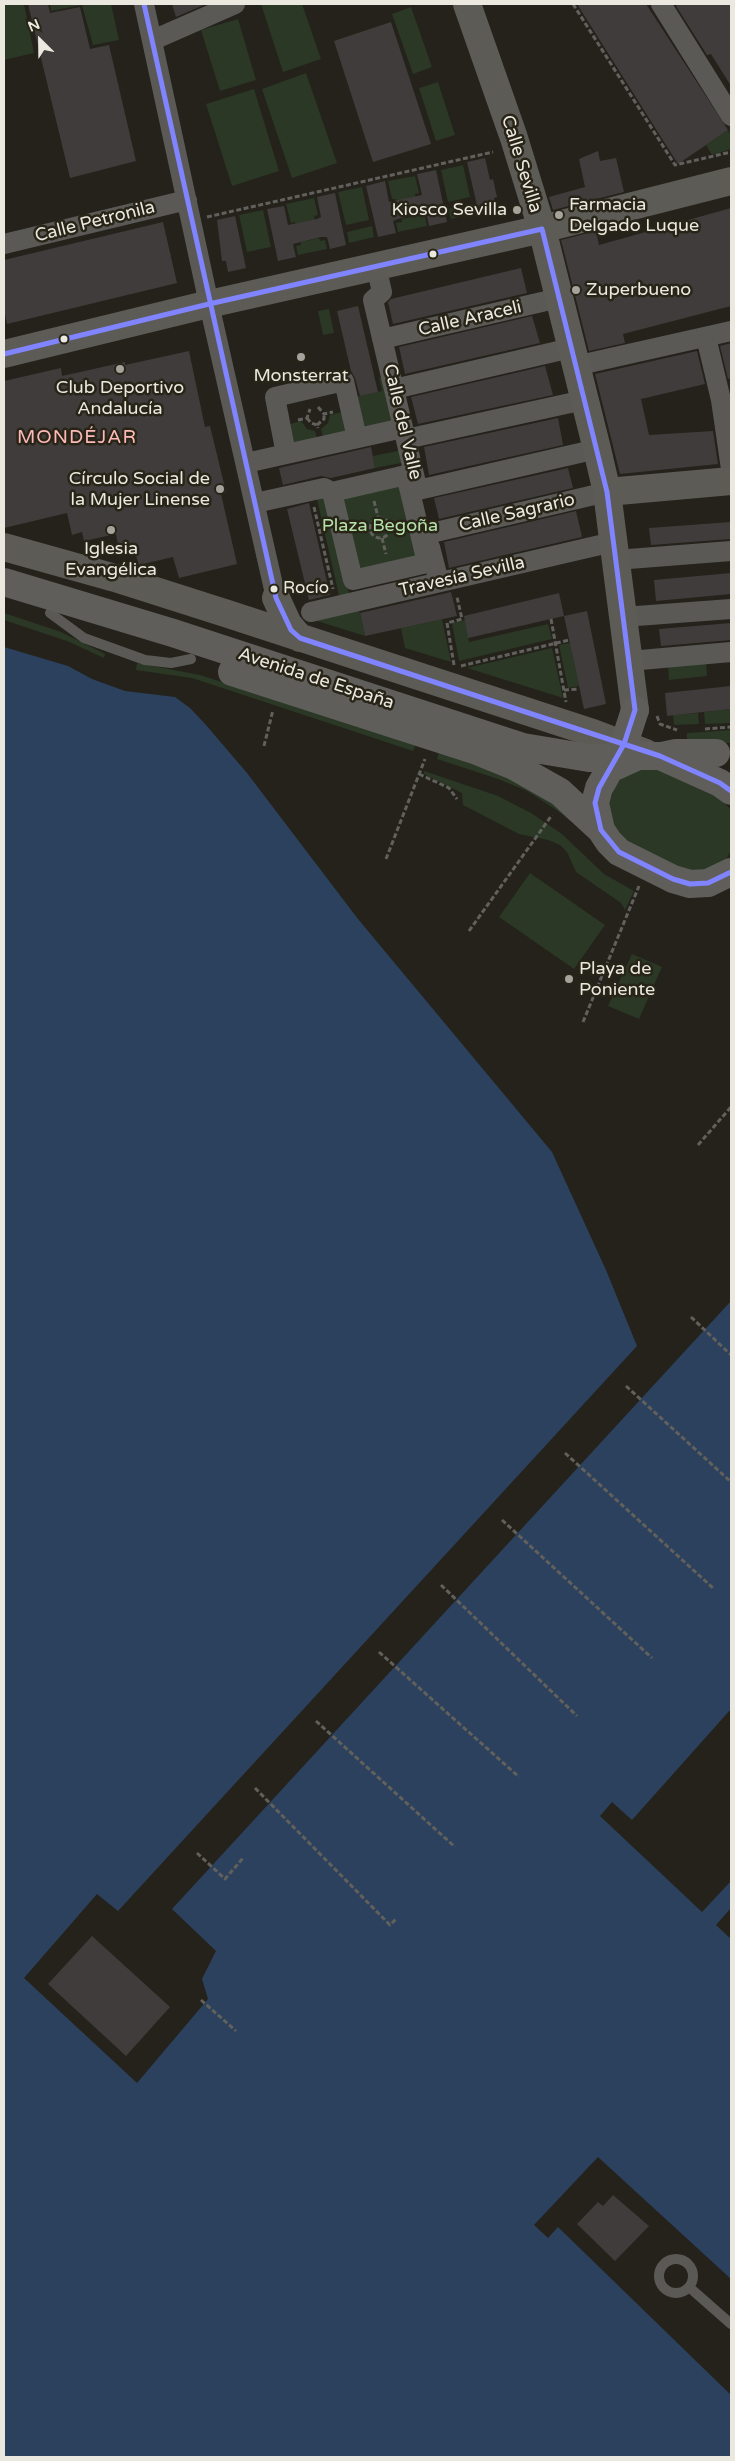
<!DOCTYPE html>
<meta charset="utf-8">
<style>
body{margin:0}
#map{position:relative;width:735px;height:2461px;overflow:hidden;background:#24221b;font-family:"Varela Round",sans-serif}
canvas{display:block}
.frame{position:absolute;inset:0;border:5px solid #ebe8e0;pointer-events:none}
.north{position:absolute;left:15px;top:15px;width:50px;height:50px;-webkit-text-stroke:4px #282417;paint-order:stroke;rotate:337deg;font-size:14px;font-weight:700;line-height:20px;text-align:center;color:#ebe8e0}
.north::after{content:'';display:block;margin:auto;width:18px;height:22px;background:#ebe8e0;clip-path:polygon(50% 0,100% 100%,50% 72%,0 100%)}
</style>
<div id="map">
<canvas width="735" height="2461"></canvas>
<div class="frame"></div>
<div class="north">N</div>
</div>
<script>
const c = document.querySelector('canvas').getContext('2d');
c.lineJoin = 'round';
function fillPath(path, color) {
  c.fillStyle = color;
  c.fill(path, 'evenodd');
}
function poly(rows) {
  const path = new Path2D();
  for (const r of rows) {
    if (r.length === 3) {
      path.moveTo(r[0] + r[2], r[1]);
      path.arc(r[0], r[1], r[2], 0, 2 * Math.PI);
      continue;
    }
    path.moveTo(r[0], r[1]);
    for (let i = 2; i < r.length; i += 2) path.lineTo(r[i], r[i + 1]);
  }
  return path;
}
function strokePath(path, color, width, dash) {
  c.strokeStyle = color;
  c.lineWidth = width;
  c.lineCap = dash ? 'butt' : 'round';
  c.setLineDash(dash || []);
  c.stroke(path);
}
function write(font, color, halo, rows, align = 'center') {
  c.font = font + ' "Varela Round",sans-serif';
  c.lineWidth = 5;
  c.setLineDash([]);
  c.textBaseline = 'middle';
  c.strokeStyle = halo;
  c.fillStyle = color;
  for (const [text, x, y, turn = 0] of rows) {
    c.save();
    c.translate(x, y);
    c.rotate((+turn || 0) * Math.PI / 180);
    c.textAlign = isNaN(turn) ? turn : align;
    if (halo) c.strokeText(text, 0, 0);
    c.fillText(text, 0, 0);
    c.restore();
  }
}
fillPath(poly([
 [4,4,24,4,34,53,4,60],
 [50,4,111,4,119,40,93,45,82,5,51,11],
 [261,4,302,4,321,59,283,72],
 [411,7,432,67,413,74,392,14],
 [238,19,256,80,220,91,201,30],
 [306,73,337,163,292,178,262,89],
 [438,82,455,135,436,141,419,88],
 [254,89,279,171,232,186,206,104],
 [728,130,731,135,731,149,712,155,706,145],
 [463,165,470,197,448,202,441,170],
 [415,176,419,193,415,194,418,209,399,214,396,199,392,199,388,181],
 [362,187,369,220,346,225,338,192],
 [314,198,318,215,314,216,317,233,298,237,295,222,291,223,286,204],
 [473,204,475,214,451,219,448,209],
 [263,210,271,247,247,252,239,215],
 [420,215,421,217,425,217,427,226,398,232,396,223,402,222,402,219],
 [372,226,374,237,349,243,347,232],
 [319,238,320,241,325,240,327,249,298,255,296,246,301,245,301,242],
 [329,309,334,333,323,335,318,311],
 [386,376,398,425,364,432,356,397,382,391,379,378],
 [347,411,351,431,323,437,321,429,328,423,330,415],
 [301,421,307,429,315,431,317,439,287,445,284,426],
 [403,450,406,462,375,468,373,456],
 [412,468,435,566,347,586,350,597,340,600,316,495],
 [359,610,365,636,317,621,316,619],
 [4,613,61,632,105,654,104,658,67,641,4,620],
 [442,619,451,662,405,648,401,628],
 [465,620,469,642,548,624,552,639,459,661,452,623],
 [570,643,579,686,568,688,559,645],
 [552,648,563,698,467,668],
 [706,662,707,676,669,680,668,666],
 [137,663,200,675,416,744,413,751,192,678,136,670],
 [731,709,731,723,705,724,704,712],
 [698,713,699,724,674,725,673,715],
 [731,730,731,743,687,743,687,733],
 [439,752,504,775,531,788,566,813,588,835,555,809,527,791,498,779,437,759],
 [655,768,706,790,722,800,731,810,731,850,727,858,717,866,705,870,692,871,679,868,621,837,613,827,609,802,616,785,624,776,635,770],
 [424,771,498,796,531,813,562,834,604,874,634,891,625,910,621,903,576,872,567,852,560,845,548,840,519,834,463,805,462,793,424,774],
 [530,873,605,925,574,969,499,917],
 [632,954,662,967,639,1019,608,1006]
]), '#2a3825');
fillPath(poly([
 [4,647,68,666,92,679,125,691,175,697,190,708,206,725,247,773,358,919,552,1152,606,1270,637,1346,118,1911,97,1894,24,1978,137,2083,208,1999,202,1979,216,1951,172,1909,731,1301,731,1709,632,1820,612,1802,600,1816,702,1912,731,1881,731,1908,716,1925,731,1939,731,2279,598,2157,534,2225,548,2238,558,2227,731,2395,731,2457,4,2457]
]), '#2c415d');
fillPath(poly([
 [28,4,48,4,50,13,80,7,90,49,109,45,136,161,70,178],
 [172,4,206,4,176,17],
 [577,4,646,4,728,130,678,164],
 [679,4,731,4,731,86,711,54,707,55,676,6],
 [391,22,431,144,373,162,334,41],
 [598,151,600,161,616,158,624,192,553,210,549,197,585,187,579,159],
 [485,158,490,180,493,179,497,197,494,198,497,210,479,214,467,162],
 [436,170,447,222,429,226,426,212,398,219,393,221,396,233,378,237,366,186,385,181,389,202,422,195,417,174],
 [335,193,346,245,330,249,327,237,321,237,293,244,296,257,278,261,267,209,284,206,288,225,317,219,321,217,317,197],
 [731,208,731,306,623,334,625,343,589,351,561,240,596,231,599,245],
 [235,216,246,268,228,272,226,261,222,261,217,220],
 [163,222,177,283,7,324,4,310,4,260],
 [521,268,527,293,393,324,388,302,391,299],
 [358,306,378,392,360,396,355,378,351,371,337,311],
 [532,316,540,343,405,374,399,347],
 [731,343,731,378,728,379,720,346],
 [189,351,205,427,210,426,226,492,221,494,237,564,179,578,173,557,139,565,133,547,119,550,116,534,84,541,82,532,72,535,67,513,4,528,4,381,61,368,62,376,125,362,125,365],
 [697,351,705,384,641,399,649,435,713,431,718,464,620,474,595,374],
 [545,366,553,395,418,424,411,397],
 [558,418,563,445,429,475,424,447],
 [371,447,375,468,331,478,321,476,283,485,279,468],
 [568,468,573,488,439,519,434,498],
 [309,503,330,595,309,600,287,509],
 [576,511,582,537,449,568,444,542],
 [731,522,731,539,651,545,649,528],
 [731,573,731,594,656,601,654,580],
 [451,592,457,616,365,636,360,613],
 [559,593,564,616,587,611,606,704,584,709,564,616,468,638,464,616],
 [731,623,731,640,661,646,659,629],
 [731,686,731,709,667,716,665,693],
 [92,1936,170,2007,126,2056,48,1984],
 [613,2195,649,2226,615,2261,577,2224,598,2202,603,2206]
]), '#3f3c3b');
strokePath(poly([
 [573,4,675,165,731,152],
 [207,217,493,152],
 [318,407,324,414,333,412],
 [307,418,311,423,317,425,318,428],
 [298,420,307,418,310,409],
 [317,425,324,419,324,414],
 [374,501,378,517],
 [314,507,333,589],
 [380,528,10],
 [382,538,386,554],
 [551,619,566,702],
 [454,665,447,623,462,619,457,597],
 [461,666,569,640],
 [564,690,579,689],
 [657,716,660,724,677,730],
 [705,729,731,727],
 [264,746,273,710],
 [419,774,449,788,457,799],
 [386,859,425,759],
 [469,931,552,815],
 [583,1022,639,886],
 [698,1145,731,1107],
 [691,1317,731,1355],
 [626,1386,731,1482],
 [565,1453,713,1588],
 [502,1520,652,1658],
 [441,1585,577,1716],
 [379,1652,519,1777],
 [316,1721,455,1847],
 [255,1788,390,1925,397,1918],
 [197,1853,225,1879,243,1858],
 [201,2000,236,2031]
]), '#61605c', 3, [5, 2.5]);
strokePath(poly([
 [50,613,84,638,145,660,171,663,191,659],
 [676,2276,17],
 [689,2287,731,2324]
]), '#5a5956', 10);
strokePath(poly([
 [144,4,209,304,276,598],
 [661,4,731,116],
 [153,40,235,4],
 [4,244,187,200],
 [376,266,382,292,373,300,417,487],
 [706,337,721,400,731,469],
 [382,339,559,298],
 [575,366,731,331],
 [394,389,571,348],
 [406,439,584,400],
 [286,454,275,397,344,381,357,438],
 [246,463,403,428],
 [406,475,427,563,353,580,332,492,406,475],
 [418,490,597,449],
 [255,503,324,488,332,492],
 [427,534,607,492],
 [430,547,439,582],
 [616,560,731,551],
 [311,612,613,542],
 [623,617,731,609],
 [629,661,731,652]
]), '#5a5956', 20);
strokePath(poly([
 [467,4,514,138,542,229,597,449,607,492,635,710],
 [4,354,209,304,542,229,731,181],
 [607,492,731,481],
 [4,547,115,578,228,614,593,733,646,753],
 [276,598,288,624,300,638]
]), '#5d5b56', 28);
strokePath(poly([
 [4,582,173,633,523,747,589,758,630,758],
 [232,672,477,751,514,766,560,792,601,830],
 [635,710,624,744,599,788,595,803,601,830,609,842,619,852,673,879,690,884,708,883,731,872],
 [662,756,676,753,716,753],
 [614,767,638,756,660,756,720,783,731,791]
]), '#605e5b', 28);
strokePath(poly([
 [144,4,276,598,291,630,300,638,660,756,720,783,731,791],
 [4,354,209,304,542,229,607,492,635,710,624,744,599,788,595,803,601,830,619,852,673,879,690,884,708,883,731,872]
]), '#8084ff', 5);
for (const [x, y, r, color] of [
 [517,210,5,"#a5a39b"],
 [559,215,5,"#a5a39b"],
 [433,254,4.5,"#ebe8e0"],
 [576,290,5,"#a5a39b"],
 [64,339,4.5,"#ebe8e0"],
 [301,357,5,"#a5a39b"],
 [120,369,5,"#a5a39b"],
 [220,489,5,"#a5a39b"],
 [111,530,5,"#a5a39b"],
 [274,589,4.5,"#ebe8e0"],
 [569,979,5,"#a5a39b"]
]) {
  const dot = new Path2D();
  dot.arc(x, y, r, 0, 2 * Math.PI);
  c.fillStyle = color;
  c.fill(dot);
  strokePath(dot, '#282417', 2);
}
write('17px', '#ebe8e0', '#282417', [
 ["Rocío",283,589]
], 'left');
write('18px', '#ebe8e0', '#282417', [
 ["Calle Sevilla",521,164,73],
 ["Calle Petronila",95,222,-14],
 ["Calle Araceli",470,319,-13],
 ["Calle del Valle",402,422,77],
 ["Calle Sagrario",517,513,-13],
 ["Travesía Sevilla",462,577,-13],
 ["Avenida de España",316,679,18]
]);
write('18px', '#ebe8e0', '#282417', [
 ["Farmacia",569,205],
 ["Delgado Luque",569,226],
 ["Kiosco Sevilla",507,210,"right"],
 ["Zuperbueno",586,290],
 ["Monsterrat",301,376,"center"],
 ["Club Deportivo",120,388,"center"],
 ["Andalucía",120,409,"center"],
 ["Círculo Social de",210,479,"right"],
 ["la Mujer Linense",210,500,"right"],
 ["Iglesia",111,549,"center"],
 ["Evangélica",111,570,"center"],
 ["Playa de",579,969],
 ["Poniente",579,990]
], 'left');
write('18px', '#b6e3aa', '#282417', [
 ["Plaza Begoña",380,526]
]);
c.letterSpacing = '1px';
write('19px', '#fdb9b7', '#282417', [
 ["MONDÉJAR",77,438]
]);
c.letterSpacing = '0px';
</script>
